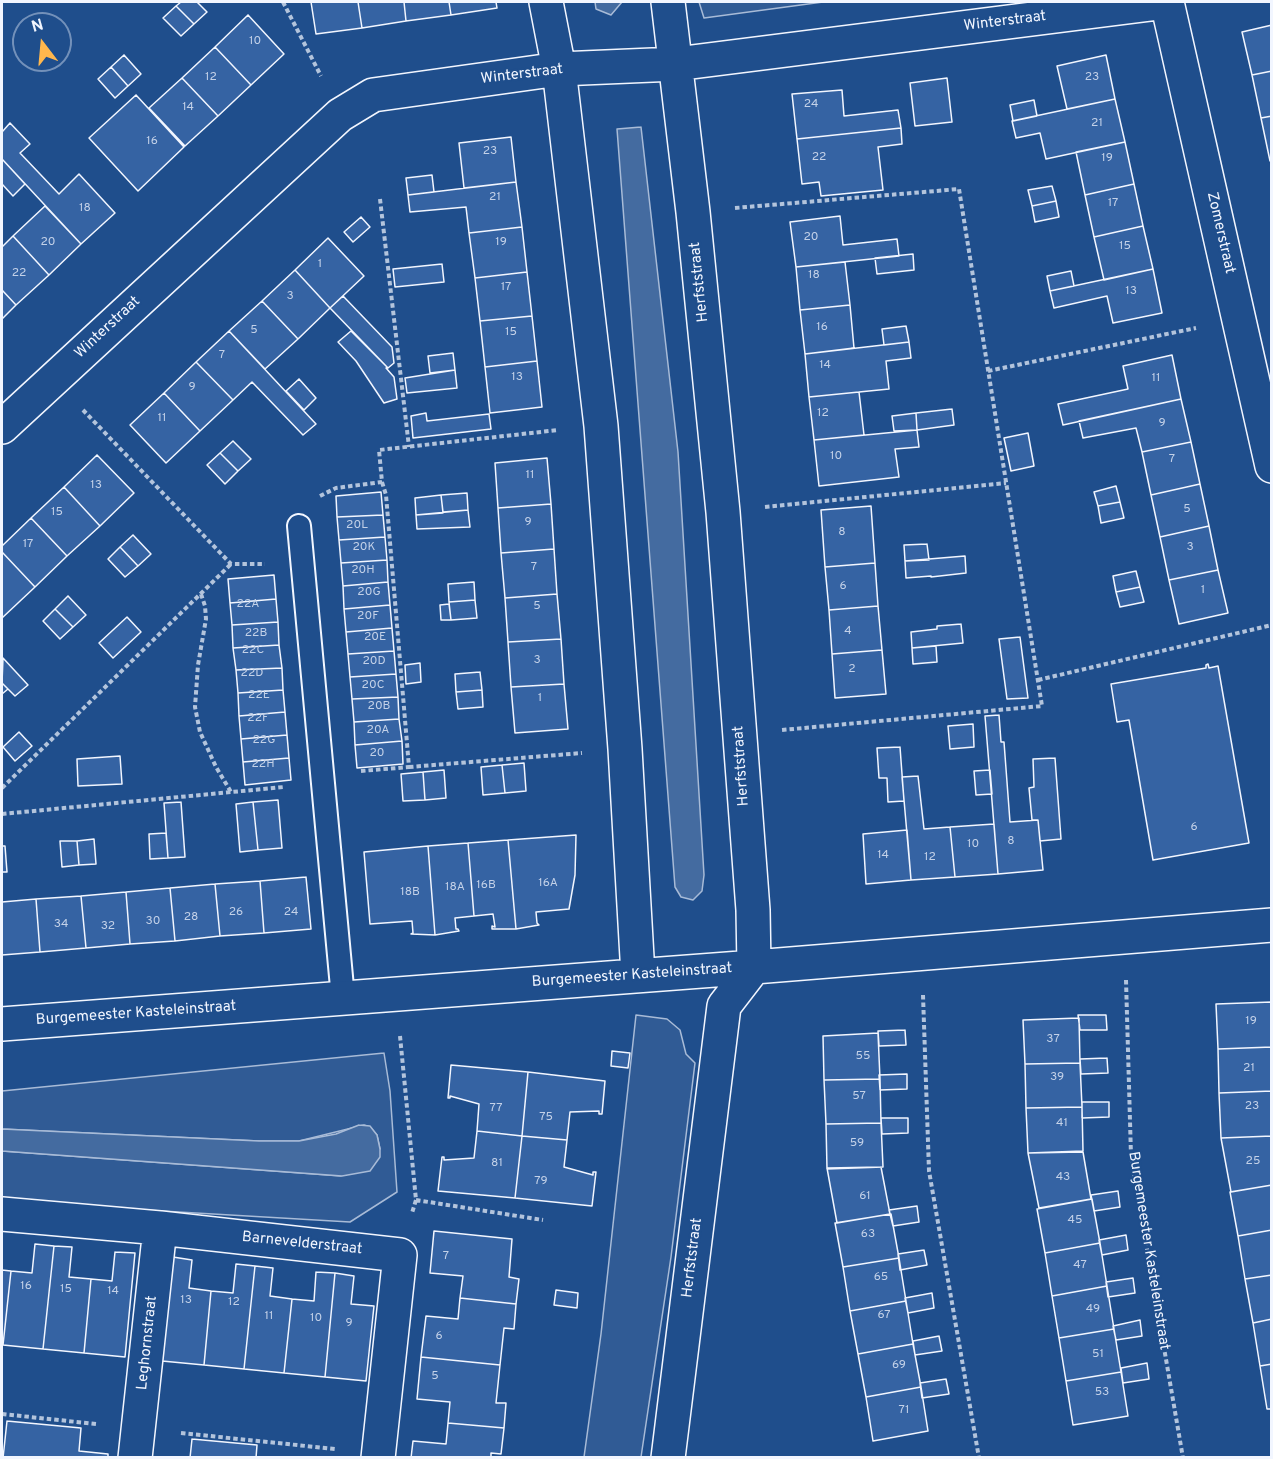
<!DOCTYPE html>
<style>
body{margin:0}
#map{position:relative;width:1273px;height:1459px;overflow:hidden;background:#1f4e8c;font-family:Overpass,sans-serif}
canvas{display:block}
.frame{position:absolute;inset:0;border:3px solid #f2f6ff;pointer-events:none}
.north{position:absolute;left:12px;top:12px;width:60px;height:60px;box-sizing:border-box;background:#1f4e8c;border:2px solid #7391ba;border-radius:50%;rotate:344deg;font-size:16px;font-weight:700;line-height:24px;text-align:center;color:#f2f6ff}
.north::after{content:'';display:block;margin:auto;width:21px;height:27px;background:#ffb74d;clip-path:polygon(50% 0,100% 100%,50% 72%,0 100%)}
</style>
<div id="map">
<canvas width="1273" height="1459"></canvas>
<div class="frame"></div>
<div class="north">N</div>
</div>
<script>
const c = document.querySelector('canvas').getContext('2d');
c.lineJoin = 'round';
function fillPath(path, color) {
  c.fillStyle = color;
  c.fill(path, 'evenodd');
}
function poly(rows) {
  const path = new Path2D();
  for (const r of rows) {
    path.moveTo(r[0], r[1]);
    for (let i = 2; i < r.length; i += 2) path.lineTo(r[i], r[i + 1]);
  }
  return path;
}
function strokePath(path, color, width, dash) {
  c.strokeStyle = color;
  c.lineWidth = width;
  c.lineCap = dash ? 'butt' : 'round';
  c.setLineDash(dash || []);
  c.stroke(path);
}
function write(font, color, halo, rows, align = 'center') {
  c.font = font + ' Overpass,sans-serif';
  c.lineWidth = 4.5;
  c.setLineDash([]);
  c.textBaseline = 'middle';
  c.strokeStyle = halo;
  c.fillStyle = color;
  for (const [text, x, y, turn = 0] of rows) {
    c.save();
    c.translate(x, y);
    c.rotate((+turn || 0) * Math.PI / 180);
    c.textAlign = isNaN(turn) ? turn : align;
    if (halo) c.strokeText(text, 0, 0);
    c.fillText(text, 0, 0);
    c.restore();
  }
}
const green = poly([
 [699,2,823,2,704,18,699,2],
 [636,1015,667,1019,680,1030,686,1054,695,1063,671,1257,641,1457,584,1457,601,1334,636,1015],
 [384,1053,390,1091,397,1192,350,1222,76,1206,2,1200,2,1151,341,1176,380,1149,377,1135,370,1127,364,1125,299,1141,259,1141,2,1129,2,1091,384,1053]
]);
fillPath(green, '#305b95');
strokePath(green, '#a8bbd7', 1.5);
const water = poly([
 [595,2,622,2,611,15,596,9,595,2],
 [641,127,678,452,704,875,702,891,693,900,681,897,675,887,617,129,641,127],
 [359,1125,370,1126,377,1135,380,1149,380,1157,370,1171,342,1176,2,1151,2,1129,259,1141,299,1141,336,1134,359,1125]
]);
fillPath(water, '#446ba0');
strokePath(water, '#a8bbd7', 1.5);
const building = poly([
 [181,2,197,2,207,12,194,24,176,6,181,2],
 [311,2,358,2,362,28,316,34,311,2],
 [358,2,404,2,406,21,362,28,358,2],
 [404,2,449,2,451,15,406,21,404,2],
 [449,2,496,2,497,8,451,15,449,2],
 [176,6,194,24,181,36,163,18,176,6],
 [248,15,284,54,251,85,215,47,248,15],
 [1272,25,1272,71,1252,75,1242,32,1272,25],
 [215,47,251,85,218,116,182,78,215,47],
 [124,55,141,74,128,86,111,67,124,55],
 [1106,55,1115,99,1067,109,1057,66,1106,55],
 [111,67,128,86,115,98,98,79,111,67],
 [1272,71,1272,116,1261,118,1252,75,1272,71],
 [182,78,218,116,185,146,149,108,182,78],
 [947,78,952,122,915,126,910,83,947,78],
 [842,90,844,116,898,110,901,128,797,139,792,94,842,90],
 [136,95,184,147,138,191,89,138,136,95],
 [1115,99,1125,142,1046,159,1040,133,1016,138,1012,121,1115,99],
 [1034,100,1037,116,1013,121,1010,105,1034,100],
 [1272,116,1272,160,1270,161,1261,118,1272,116],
 [10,123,30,144,20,153,59,194,79,174,115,213,81,244,2,159,2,132,10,123],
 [901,128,902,144,878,147,883,190,821,196,819,182,802,184,797,139,901,128],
 [511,137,516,182,464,188,459,143,511,137],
 [1125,142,1134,184,1085,195,1076,152,1125,142],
 [2,159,25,184,13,196,2,184,2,159],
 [432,175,434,192,408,195,406,178,432,175],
 [516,182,522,227,469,233,466,207,410,212,408,195,516,182],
 [1134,184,1143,226,1094,237,1085,195,1134,184],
 [1052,186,1056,201,1032,206,1028,190,1052,186],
 [1056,201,1059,217,1035,222,1032,206,1056,201],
 [45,206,81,244,49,275,13,236,45,206],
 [840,216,843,245,897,239,899,256,796,267,790,222,840,216],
 [361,217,370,227,353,242,344,232,361,217],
 [1143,226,1153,269,1104,280,1094,237,1143,226],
 [522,227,527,272,475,278,469,233,522,227],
 [13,236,49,275,16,305,2,290,2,247,13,236],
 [328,238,364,276,330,308,295,270,328,238],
 [913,254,914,270,877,274,875,258,913,254],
 [845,262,850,305,800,310,796,267,845,262],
 [442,264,444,282,395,287,393,269,442,264],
 [1153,269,1162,313,1113,323,1107,296,1054,308,1050,291,1153,269],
 [295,270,330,308,298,339,262,301,295,270],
 [1071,271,1074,286,1050,291,1047,276,1071,271],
 [527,272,532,316,480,321,475,278,527,272],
 [2,290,16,305,2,319,2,290],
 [343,296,392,347,394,363,388,368,330,308,343,296],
 [262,301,298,339,265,369,229,331,262,301],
 [850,305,854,348,805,354,800,310,850,305],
 [532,316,537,361,485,367,480,321,532,316],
 [906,326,909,342,884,345,882,329,906,326],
 [229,331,316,424,303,435,252,382,233,400,196,362,229,331],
 [351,331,388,368,386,368,394,377,397,399,384,403,356,361,338,342,351,331],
 [909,342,911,358,886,361,889,389,809,397,805,354,909,342],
 [453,353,455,370,430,373,428,356,453,353],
 [1172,355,1181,399,1063,425,1058,404,1128,389,1123,366,1172,355],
 [537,361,542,407,490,413,485,367,537,361],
 [196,362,233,400,200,431,164,393,196,362],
 [455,370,457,388,407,393,405,378,455,370],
 [299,379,316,398,304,410,286,391,299,379],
 [859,392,864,435,814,440,809,397,859,392],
 [164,393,200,431,166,463,130,425,164,393],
 [1181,399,1191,442,1142,452,1136,428,1083,438,1079,421,1181,399],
 [952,409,954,425,917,430,916,413,952,409],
 [426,413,427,421,489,414,491,429,413,438,411,416,426,413],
 [916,413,917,430,894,431,892,416,916,413],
 [917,430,919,447,895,449,899,477,819,486,814,440,917,430],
 [1028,433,1034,466,1011,471,1004,438,1028,433],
 [233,441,251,459,238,471,220,453,233,441],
 [1191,442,1200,484,1151,495,1142,452,1191,442],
 [220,453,238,471,225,484,207,465,220,453],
 [97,455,134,493,100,526,64,487,97,455],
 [547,458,551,504,498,508,495,463,547,458],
 [1200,484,1209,526,1160,537,1151,495,1200,484],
 [1116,486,1120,502,1098,506,1094,492,1116,486],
 [64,487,100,526,67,556,31,518,64,487],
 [381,492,383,515,337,517,336,496,381,492],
 [467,493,468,510,443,512,441,495,467,493],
 [441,495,443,513,416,515,415,498,441,495],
 [1120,502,1124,518,1101,523,1098,506,1120,502],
 [551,504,554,549,501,553,498,508,551,504],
 [871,506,875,563,825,567,821,510,871,506],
 [468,510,470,527,417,529,416,515,468,510],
 [383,515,385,537,339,540,337,517,383,515],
 [31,518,67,556,35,587,2,552,2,546,31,518],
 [1209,526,1218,570,1169,580,1160,537,1209,526],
 [133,535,151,554,138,566,120,547,133,535],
 [385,537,387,560,341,563,339,540,385,537],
 [927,544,929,560,905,561,904,545,927,544],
 [120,547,138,566,125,577,108,559,120,547],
 [554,549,557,594,505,598,501,553,554,549],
 [2,552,35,587,2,618,2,552],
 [965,556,966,573,931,577,931,576,906,578,905,561,965,556],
 [387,560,388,582,343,586,341,563,387,560],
 [875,563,878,606,829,610,825,567,875,563],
 [1218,570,1228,613,1179,624,1169,580,1218,570],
 [1136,571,1140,587,1116,592,1113,576,1136,571],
 [274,575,276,599,230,603,228,579,274,575],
 [388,582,390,605,344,609,343,586,388,582],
 [474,582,475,600,449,602,448,584,474,582],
 [1140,587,1144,602,1120,607,1116,592,1140,587],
 [557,594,561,639,508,642,505,598,557,594],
 [68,596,86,615,73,627,55,609,68,596],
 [276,599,278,622,232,625,230,603,276,599],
 [475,600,477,618,451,620,449,602,475,600],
 [449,604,451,620,441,620,440,605,449,604],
 [390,605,392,628,346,632,344,609,390,605],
 [878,606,882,650,832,654,829,610,878,606],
 [55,609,73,627,60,639,43,621,55,609],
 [127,617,141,632,113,658,99,643,127,617],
 [278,622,279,645,233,648,232,625,278,622],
 [961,624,963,643,912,648,911,632,937,629,937,626,961,624],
 [392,628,394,651,348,654,346,632,392,628],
 [1020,637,1028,698,1007,699,999,639,1020,637],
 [561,639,564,684,511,687,508,642,561,639],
 [279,645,282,668,236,670,233,648,279,645],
 [936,646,937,662,913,664,912,648,936,646],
 [882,650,886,694,835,698,832,654,882,650],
 [394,651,396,674,350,677,348,654,394,651],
 [3,658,28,685,15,696,2,683,3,658],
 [420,663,421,682,406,684,405,665,420,663],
 [1208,664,1209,668,1218,666,1249,843,1153,860,1129,720,1117,722,1111,684,1206,668,1206,665,1208,664],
 [282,668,283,690,238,693,236,670,282,668],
 [480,672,482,690,456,692,455,674,480,672],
 [396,674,398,697,352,699,350,677,396,674],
 [2,683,8,689,2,694,2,683],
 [564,684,568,729,515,733,511,687,564,684],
 [283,690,285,712,239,716,238,693,283,690],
 [482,690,483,707,458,709,456,692,482,690],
 [398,697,399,719,354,722,352,699,398,697],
 [285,712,287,735,241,739,239,716,285,712],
 [999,715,1001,742,1004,742,1010,822,1038,820,1043,870,998,874,985,716,999,715],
 [399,719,402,741,355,745,354,722,399,719],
 [973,724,974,747,950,749,948,726,973,724],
 [19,732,32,746,15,761,3,747,19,732],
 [287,735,289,758,243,762,241,739,287,735],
 [402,741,403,764,357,768,355,745,402,741],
 [900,747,904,801,888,802,887,778,879,778,877,748,900,747],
 [120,756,122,784,78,786,77,759,120,756],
 [289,758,291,780,245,785,243,762,289,758],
 [1055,758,1061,839,1040,841,1038,820,1032,820,1029,788,1034,787,1033,759,1055,758],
 [524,763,526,791,505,793,502,765,524,763],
 [502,765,505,793,483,795,481,767,502,765],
 [444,770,446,798,425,800,423,772,444,770],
 [990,770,992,794,976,795,974,771,990,770],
 [423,772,425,800,403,801,401,774,423,772],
 [918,776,924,829,950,827,955,877,911,880,902,777,918,776],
 [278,800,282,848,258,850,253,802,278,800],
 [181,802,185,857,168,858,164,803,181,802],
 [253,802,258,850,240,852,236,804,253,802],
 [994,824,998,874,955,877,950,827,994,824],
 [907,830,911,880,866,884,863,834,907,830],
 [166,833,168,858,150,859,149,834,166,833],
 [576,835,575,875,569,909,536,912,537,923,539,925,516,929,508,840,576,835],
 [94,839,96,864,79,865,77,841,94,839],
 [508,840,516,929,492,929,492,926,495,927,493,914,474,916,468,843,508,840],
 [60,841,77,841,79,865,62,867,60,841],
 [468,843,474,916,455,918,456,929,458,929,459,931,435,935,428,846,468,843],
 [2,846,5,846,7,872,2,872,2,846],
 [428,846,435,935,411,934,413,933,412,921,370,924,364,852,428,846],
 [306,877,311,929,264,933,260,881,306,877],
 [260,881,264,933,220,936,215,884,260,881],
 [215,884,220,936,175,941,170,888,215,884],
 [170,888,175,941,130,944,126,892,170,888],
 [126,892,130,944,86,948,81,896,126,892],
 [81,896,86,948,40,952,36,899,81,896],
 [36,899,40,952,2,955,2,902,36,899],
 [1272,1002,1272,1047,1218,1049,1216,1004,1272,1002],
 [1078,1015,1106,1015,1107,1030,1080,1030,1078,1015],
 [1079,1018,1080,1063,1025,1064,1023,1020,1079,1018],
 [905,1030,906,1045,879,1046,878,1031,905,1030],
 [878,1033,880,1079,824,1080,823,1036,878,1033],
 [1272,1047,1272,1091,1219,1093,1218,1049,1272,1047],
 [612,1051,630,1053,628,1068,611,1066,612,1051],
 [1107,1058,1108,1073,1081,1074,1080,1059,1107,1058],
 [1080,1063,1082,1107,1026,1108,1025,1064,1080,1063],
 [451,1065,528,1072,522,1136,477,1131,479,1104,450,1096,450,1098,448,1098,451,1065],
 [528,1072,605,1081,602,1114,599,1114,599,1111,570,1112,567,1140,522,1136,528,1072],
 [907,1074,907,1089,880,1090,879,1075,907,1074],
 [880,1079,881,1123,826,1124,824,1080,880,1079],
 [1272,1091,1272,1136,1221,1138,1219,1093,1272,1091],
 [1082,1102,1109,1102,1109,1117,1082,1118,1082,1102],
 [1082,1107,1083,1151,1028,1153,1026,1108,1082,1107],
 [881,1118,908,1118,908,1133,882,1134,881,1118],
 [881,1123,883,1167,827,1169,826,1124,881,1123],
 [477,1131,522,1136,515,1198,438,1191,442,1157,444,1157,444,1160,474,1158,477,1131],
 [522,1136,567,1140,564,1167,593,1175,593,1172,596,1172,592,1206,515,1198,522,1136],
 [1272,1136,1272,1185,1231,1192,1221,1138,1272,1136],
 [1083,1152,1091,1199,1039,1208,1028,1153,1083,1152],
 [881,1167,890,1214,837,1223,827,1168,881,1167],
 [1272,1185,1272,1230,1238,1236,1230,1192,1272,1185],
 [1118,1191,1120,1207,1094,1211,1091,1195,1118,1191],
 [1092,1199,1100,1243,1045,1253,1037,1209,1092,1199],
 [917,1206,919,1222,893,1226,889,1210,917,1206],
 [891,1214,899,1258,843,1267,835,1223,891,1214],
 [1272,1230,1272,1275,1245,1279,1238,1236,1272,1230],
 [434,1231,512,1239,509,1277,519,1279,516,1304,460,1298,463,1276,430,1273,434,1231],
 [1126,1235,1128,1250,1102,1255,1099,1240,1126,1235],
 [1100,1243,1107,1286,1052,1296,1045,1253,1100,1243],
 [35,1244,54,1246,43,1349,3,1345,11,1271,32,1273,35,1244],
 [54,1246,72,1247,69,1277,91,1279,84,1353,43,1349,54,1246],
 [924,1250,927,1265,900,1270,898,1254,924,1250],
 [115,1252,135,1253,125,1357,84,1353,91,1279,112,1281,115,1252],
 [173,1257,192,1260,189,1288,211,1291,204,1365,162,1361,173,1257],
 [899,1258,906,1301,850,1311,843,1267,899,1258],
 [236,1264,255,1266,244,1369,204,1365,211,1291,233,1293,236,1264],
 [255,1266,273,1268,270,1296,292,1299,284,1373,244,1369,255,1266],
 [2,1270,11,1271,3,1345,2,1345,2,1270],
 [316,1272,335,1273,325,1377,284,1373,292,1299,314,1301,316,1272],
 [335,1273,354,1276,351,1304,374,1306,366,1381,325,1377,335,1273],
 [1272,1275,1272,1319,1253,1323,1245,1279,1272,1275],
 [1133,1278,1135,1293,1108,1297,1106,1282,1133,1278],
 [1107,1286,1114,1329,1059,1338,1052,1296,1107,1286],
 [556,1290,578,1293,577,1308,554,1305,556,1290],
 [932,1293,934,1308,908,1313,905,1298,932,1293],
 [460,1298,516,1304,514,1329,504,1328,500,1365,421,1357,426,1316,458,1319,460,1298],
 [906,1301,913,1344,858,1354,850,1311,906,1301],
 [1272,1319,1272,1364,1260,1366,1253,1323,1272,1319],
 [1140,1320,1142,1336,1116,1340,1113,1326,1140,1320],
 [1114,1329,1121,1372,1066,1381,1059,1338,1114,1329],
 [939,1336,942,1351,915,1355,913,1341,939,1336],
 [913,1344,921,1387,866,1397,858,1354,913,1344],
 [421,1357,500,1365,496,1403,506,1403,504,1428,448,1423,450,1402,417,1399,421,1357],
 [1147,1363,1149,1379,1123,1383,1121,1368,1147,1363],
 [1272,1364,1272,1409,1267,1409,1260,1366,1272,1364],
 [1121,1372,1128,1416,1073,1425,1066,1381,1121,1372],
 [946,1379,949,1394,922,1398,920,1383,946,1379],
 [921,1387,928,1431,873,1441,866,1397,921,1387],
 [7,1421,81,1428,79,1451,108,1454,108,1458,3,1458,7,1421],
 [448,1423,504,1428,501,1454,491,1453,491,1458,411,1458,413,1441,446,1444,448,1423],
 [192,1439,257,1445,256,1458,190,1458,192,1439]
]);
fillPath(building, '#3563a3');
strokePath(building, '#f2f6ff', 1.5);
const service = poly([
 [299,526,343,998]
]);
const minor = poly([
 [546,2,559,69,601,426,625,749,638,975],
 [668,2,693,212,723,512,753,910,754,967,724,1006,668,1458],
 [1167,2,1272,466],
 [2,427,340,115,373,95,559,69,676,64,1167,2],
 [2,1024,754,967,1272,925],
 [2,1214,160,1228,400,1255,378,1458],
 [135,1458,160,1228]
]);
strokePath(service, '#f2f6ff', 26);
strokePath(minor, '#f2f6ff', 36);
strokePath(poly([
 [283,2,321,76],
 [380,199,409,447],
 [735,208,959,189,1042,706,782,730],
 [988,371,1196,328],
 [83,410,231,564,265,564],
 [320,496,336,488,382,482,379,450,558,430],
 [765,507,1006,483],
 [201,594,205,606,206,619,198,665,195,707,200,732,216,767,231,792],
 [1038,680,1272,625],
 [409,767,582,753],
 [361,771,409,767,386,495,382,482],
 [2,788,231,564],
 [2,814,284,787],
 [1126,980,1131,1156,1183,1458],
 [923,995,929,1171,979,1458],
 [400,1036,416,1200,412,1213],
 [416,1200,543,1220],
 [2,1414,96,1424],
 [181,1433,335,1449]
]), '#b3c4dc', 4, [4.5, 3]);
strokePath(service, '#1f4e8c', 22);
strokePath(minor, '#1f4e8c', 33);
write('12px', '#c3d1e8', null, [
 ["10",255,42],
 ["12",211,78],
 ["23",1092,78],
 ["24",811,105],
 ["14",188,108],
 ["21",1097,124],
 ["16",152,142],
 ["23",490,152],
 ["22",819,158],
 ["19",1107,159],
 ["21",495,198],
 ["17",1113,204],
 ["18",85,209],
 ["20",811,238],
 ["20",48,243],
 ["19",501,243],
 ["15",1125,247],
 ["1",320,265],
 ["22",19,274],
 ["18",814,276],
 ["17",506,288],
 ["13",1131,292],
 ["3",290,297],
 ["16",822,328],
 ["5",254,331],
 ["15",511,333],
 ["7",222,356],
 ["14",825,366],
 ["13",517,378],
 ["11",1156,379],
 ["9",192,388],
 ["12",823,414],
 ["11",162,419],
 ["9",1162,424],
 ["10",836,457],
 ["7",1172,460],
 ["11",530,476],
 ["13",96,486],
 ["5",1187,510],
 ["15",57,513],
 ["9",528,523],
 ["20L",357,526],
 ["8",842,533],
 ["17",28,545],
 ["20K",364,548],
 ["3",1190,548],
 ["7",534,568],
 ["20H",363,571],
 ["6",843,587],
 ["1",1203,591],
 ["20G",369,593],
 ["22A",248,605],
 ["5",537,607],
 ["20F",368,617],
 ["4",848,632],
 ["22B",256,634],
 ["20E",375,638],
 ["22C",253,651],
 ["3",537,661],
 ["20D",374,662],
 ["2",852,670],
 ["22D",252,674],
 ["20C",373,686],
 ["22E",259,696],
 ["1",540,699],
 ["20B",379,707],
 ["22F",258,719],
 ["20A",378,731],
 ["22G",264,741],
 ["20",377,754],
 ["22H",263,765],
 ["6",1194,828],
 ["8",1011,842],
 ["10",973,845],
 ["14",883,856],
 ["12",930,858],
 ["16A",548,884],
 ["16B",486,886],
 ["18A",455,888],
 ["18B",410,893],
 ["26",236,913],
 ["24",291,913],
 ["28",191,918],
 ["30",153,922],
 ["34",61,925],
 ["32",108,927],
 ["19",1251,1022],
 ["37",1053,1040],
 ["55",863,1057],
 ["21",1249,1069],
 ["39",1057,1078],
 ["57",859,1097],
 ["23",1252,1107],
 ["77",496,1109],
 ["75",546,1118],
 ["41",1062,1124],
 ["59",857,1144],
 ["25",1253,1162],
 ["81",497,1164],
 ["43",1063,1178],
 ["79",541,1182],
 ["61",865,1197],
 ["45",1075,1221],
 ["63",868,1235],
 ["7",446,1257],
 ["47",1080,1266],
 ["65",881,1278],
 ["16",26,1287],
 ["15",66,1290],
 ["14",113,1292],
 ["13",186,1301],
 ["12",234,1303],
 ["49",1093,1310],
 ["67",884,1316],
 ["11",269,1317],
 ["10",316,1319],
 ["9",349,1324],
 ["6",439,1337],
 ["51",1098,1355],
 ["69",899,1366],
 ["5",435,1377],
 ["53",1102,1393],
 ["71",904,1411]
]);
write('15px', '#f2f6ff', '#1f4e8c', [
 ["Winterstraat",1005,22,-7],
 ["Winterstraat",522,75,-7],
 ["Zomerstraat",1220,233,77],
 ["Herfststraat",700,282,-96],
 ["Winterstraat",108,328,-43],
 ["Herfststraat",742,766,-94],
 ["Burgemeester Kasteleinstraat",632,976,-4],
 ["Burgemeester Kasteleinstraat",136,1014,-4],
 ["Barnevelderstraat",302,1244,6],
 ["Burgemeester Kasteleinstraat",1148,1251,81],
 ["Herfststraat",693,1258,-83],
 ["Leghornstraat",148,1343,-84]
]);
</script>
